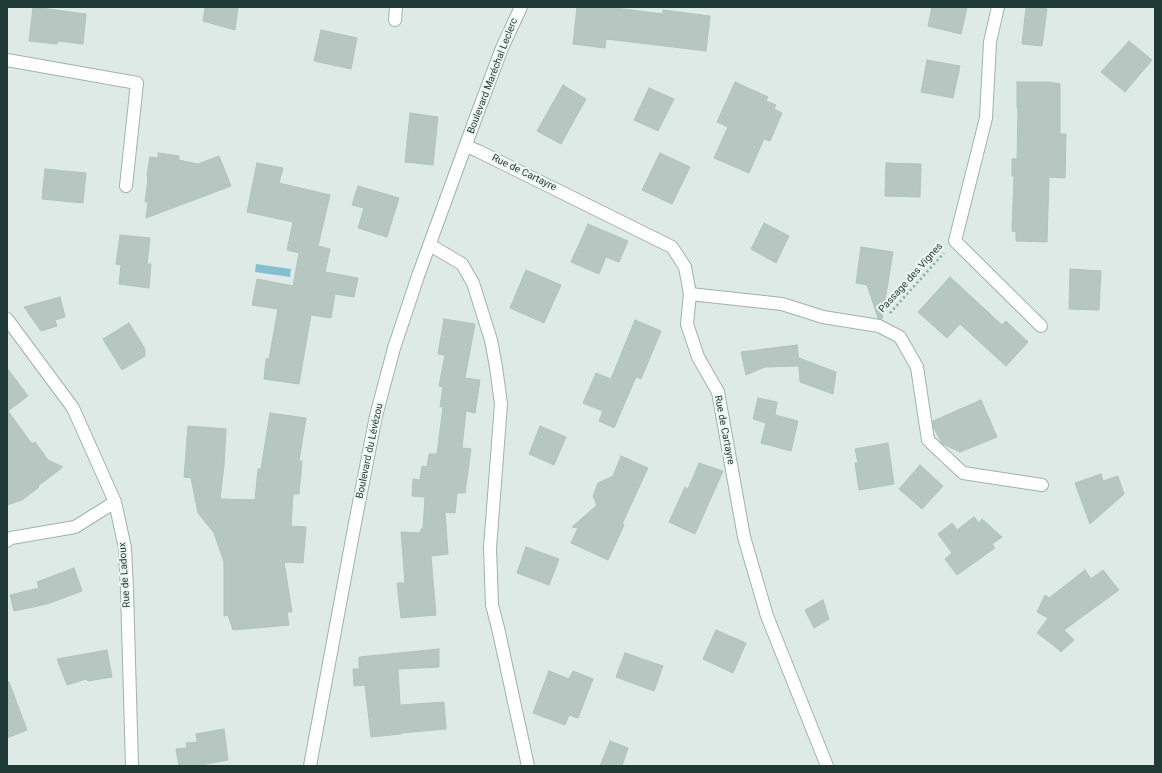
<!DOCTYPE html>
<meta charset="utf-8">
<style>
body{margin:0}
#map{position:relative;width:1162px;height:773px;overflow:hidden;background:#deeae5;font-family:Roboto,sans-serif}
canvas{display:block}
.frame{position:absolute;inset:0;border:8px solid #1f3a34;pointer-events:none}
</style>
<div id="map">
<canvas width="1162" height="773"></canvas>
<div class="frame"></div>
</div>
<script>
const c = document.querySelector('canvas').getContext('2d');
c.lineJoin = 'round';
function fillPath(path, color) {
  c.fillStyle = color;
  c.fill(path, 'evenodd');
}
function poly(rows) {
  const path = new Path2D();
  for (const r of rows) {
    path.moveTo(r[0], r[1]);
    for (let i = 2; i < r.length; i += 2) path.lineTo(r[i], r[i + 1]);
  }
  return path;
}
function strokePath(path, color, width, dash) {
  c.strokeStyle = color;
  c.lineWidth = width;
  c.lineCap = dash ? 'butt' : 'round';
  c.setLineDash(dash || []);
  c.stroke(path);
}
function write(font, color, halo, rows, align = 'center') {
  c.font = font + ' Roboto,sans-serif';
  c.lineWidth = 4;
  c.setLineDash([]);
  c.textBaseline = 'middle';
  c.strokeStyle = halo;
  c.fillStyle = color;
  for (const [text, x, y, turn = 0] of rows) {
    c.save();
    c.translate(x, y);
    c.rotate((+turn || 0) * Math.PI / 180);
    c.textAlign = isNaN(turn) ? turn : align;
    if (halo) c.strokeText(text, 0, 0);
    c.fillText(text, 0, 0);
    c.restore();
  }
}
fillPath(poly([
 [256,264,291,269,290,277,255,272]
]), '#84bfd1');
const building = poly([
 [33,7,86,14,83,44,58,41,57,44,29,41,33,7],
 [205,7,238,7,235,30,203,21,205,7],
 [577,7,607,7,663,14,663,10,710,16,706,51,606,39,605,48,573,44,577,7],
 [932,7,967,7,961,34,928,26,932,7],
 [1026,7,1047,9,1042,46,1022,44,1026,7],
 [321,30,357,38,351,69,314,61,321,30],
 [1129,41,1152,60,1125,92,1101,72,1129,41],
 [927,60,960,66,953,98,921,92,927,60],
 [735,82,768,97,766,101,776,105,774,109,782,113,770,141,764,139,749,173,714,158,728,127,717,122,735,82],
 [1017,82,1050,82,1060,84,1060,134,1066,134,1065,178,1049,177,1047,242,1016,241,1016,232,1012,231,1014,176,1012,176,1012,159,1017,159,1018,108,1017,108,1017,82],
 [563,85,586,99,561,144,537,131,563,85],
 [649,88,674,99,658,131,634,120,649,88],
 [410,113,438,117,433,165,405,162,410,113],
 [158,153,179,156,179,160,198,164,219,156,231,186,146,218,148,202,145,202,148,179,147,175,150,157,158,158,158,153],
 [660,153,690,167,672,204,642,190,660,153],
 [257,163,283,168,279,183,330,195,318,246,330,249,325,272,358,278,354,297,335,294,331,318,311,315,299,384,264,379,266,359,269,359,278,309,252,305,257,279,293,286,299,253,287,250,293,222,247,212,257,163],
 [886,163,921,164,920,197,885,196,886,163],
 [45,169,86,173,83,203,42,199,45,169],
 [358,186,399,198,387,237,358,228,364,208,352,205,358,186],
 [764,223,789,236,776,263,751,249,764,223],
 [588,224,628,241,619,262,606,257,599,274,571,262,588,224],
 [120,235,150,238,147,264,151,264,149,288,119,284,121,265,116,264,120,235],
 [861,247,893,252,882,319,878,318,867,285,856,283,861,247],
 [1070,269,1101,271,1099,310,1069,309,1070,269],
 [526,270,561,285,544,323,510,308,526,270],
 [950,277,1002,325,1006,321,1028,342,1006,366,960,324,947,338,918,312,950,277],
 [60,297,65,317,55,320,57,326,41,331,24,307,60,297],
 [444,319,475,324,465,378,480,380,475,413,466,411,462,448,471,449,465,493,457,493,455,513,445,512,448,554,431,556,436,615,401,618,397,583,405,583,401,532,420,533,421,529,423,529,425,497,412,496,413,479,420,480,422,466,427,467,429,454,437,454,443,407,440,407,443,387,439,386,445,355,438,354,444,319],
 [635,320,661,331,641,379,636,377,614,428,599,421,603,411,583,403,596,373,611,379,635,320],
 [129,323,145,349,145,356,122,370,103,339,129,323],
 [797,345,799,361,799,358,836,372,833,394,800,382,799,366,765,367,746,375,741,352,797,345],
 [7,368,28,396,8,411,32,444,35,442,48,460,63,467,38,486,39,487,22,500,7,505,7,368],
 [758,398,777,402,775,415,798,421,791,451,761,443,766,423,753,419,758,398],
 [981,400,997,437,960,452,943,444,941,442,933,426,933,421,981,400],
 [270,413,306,418,299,461,302,461,299,494,293,494,291,526,306,527,303,563,284,562,292,612,287,612,289,625,233,630,228,615,224,616,224,562,214,533,198,513,191,478,184,477,188,426,226,429,224,465,220,499,255,500,258,469,261,469,270,413],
 [540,426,566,437,554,465,529,454,540,426],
 [888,443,894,484,859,490,855,463,858,463,855,449,888,443],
 [621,456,648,468,622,524,624,525,608,560,571,543,578,528,572,527,597,505,593,496,598,483,613,476,621,456],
 [699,463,723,471,695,534,669,522,685,487,688,489,699,463],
 [920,465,943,486,922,509,899,489,920,465],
 [1101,474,1103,481,1118,476,1124,494,1090,524,1075,483,1101,474],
 [974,517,979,523,982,519,1002,537,992,544,995,548,957,575,945,559,952,553,938,534,952,523,957,530,974,517],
 [526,547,559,559,549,585,517,573,526,547],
 [74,568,82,591,47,604,14,611,10,595,39,588,37,582,74,568],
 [1085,570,1091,579,1103,570,1119,590,1064,630,1074,640,1061,652,1053,645,1037,633,1048,618,1037,612,1045,595,1049,598,1085,570],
 [823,600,829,619,814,628,805,610,823,600],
 [716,630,746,643,733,673,703,659,716,630],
 [439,649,439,667,398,669,400,705,444,702,446,729,401,733,401,734,371,737,365,685,354,686,353,669,359,669,359,657,439,649],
 [107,650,112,677,88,681,86,679,67,685,57,659,107,650],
 [625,653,663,666,654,691,616,677,625,653],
 [549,671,569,679,573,671,593,679,578,718,569,715,565,725,533,713,549,671],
 [7,682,9,682,27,730,7,738,7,682],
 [224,729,228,760,196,766,179,766,176,749,187,748,186,743,197,742,196,734,224,729],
 [610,741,628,748,622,766,600,766,610,741]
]);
fillPath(building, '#b6c7c2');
strokePath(building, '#b0c3bd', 1);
const minor = poly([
 [998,7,990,42,986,118,955,241,1041,326],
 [395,20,396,7],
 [7,60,137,83,126,186],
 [466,146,478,151,672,247,685,267,690,294,687,324,698,357,718,392,744,537,767,616,827,766],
 [430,245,462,264,473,283,491,340,496,367,501,404,490,548,492,605,498,628,528,766],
 [690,294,782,304,823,317,879,326,900,337,917,367,928,440,963,473,1042,485],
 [7,319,73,408,115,502,125,548,127,591,132,766],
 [7,541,11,538,75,527,115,502],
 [310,766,355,523,376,416,394,348,418,276,476,117,502,48,521,7]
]);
strokePath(minor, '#a1b2ac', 14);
strokePath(poly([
 [890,313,944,253]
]), '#7daea3', 2.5, [2, 3]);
strokePath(minor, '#fff', 12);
write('10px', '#1f3a34', '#eef7f3', [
 ["Boulevard Maréchal Leclerc",493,76,-69],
 ["Rue de Cartayre",524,173,26],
 ["Passage des Vignes",911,278,-48],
 ["Rue de Cartayre",724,430,79],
 ["Boulevard du Lévézou",370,451,-78],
 ["Rue de Ladoux",125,575,-94]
]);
</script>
